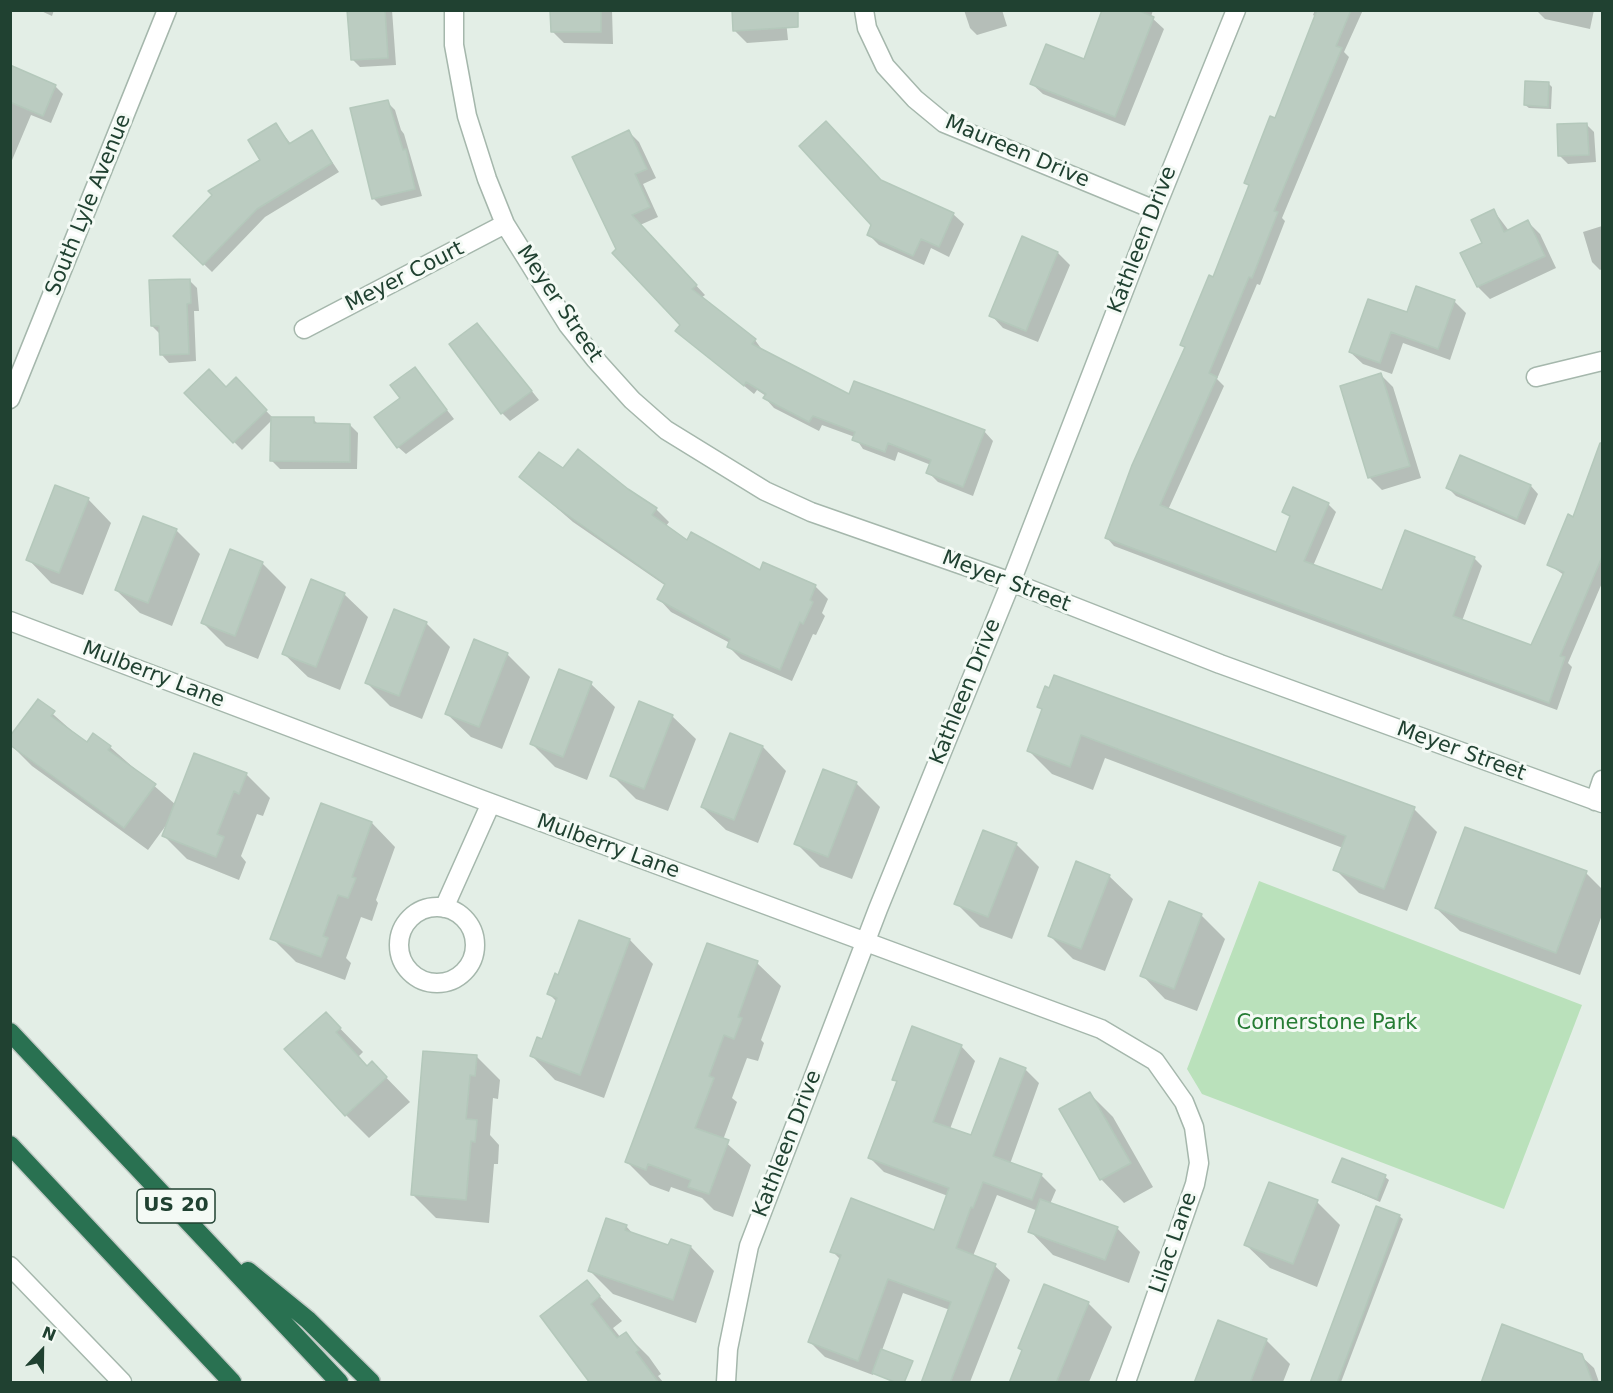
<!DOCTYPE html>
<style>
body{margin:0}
#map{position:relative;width:1613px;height:1393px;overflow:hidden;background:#e3eee6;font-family:"DejaVu Sans",sans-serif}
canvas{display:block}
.frame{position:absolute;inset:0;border:12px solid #204131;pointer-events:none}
.north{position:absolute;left:12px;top:1321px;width:60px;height:60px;-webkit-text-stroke:4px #f4faf5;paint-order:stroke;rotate:22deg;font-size:16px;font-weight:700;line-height:24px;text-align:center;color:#204131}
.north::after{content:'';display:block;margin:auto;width:21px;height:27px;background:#204131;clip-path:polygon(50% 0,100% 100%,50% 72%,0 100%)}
</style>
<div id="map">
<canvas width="1613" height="1393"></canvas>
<div class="frame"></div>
<div class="north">N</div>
</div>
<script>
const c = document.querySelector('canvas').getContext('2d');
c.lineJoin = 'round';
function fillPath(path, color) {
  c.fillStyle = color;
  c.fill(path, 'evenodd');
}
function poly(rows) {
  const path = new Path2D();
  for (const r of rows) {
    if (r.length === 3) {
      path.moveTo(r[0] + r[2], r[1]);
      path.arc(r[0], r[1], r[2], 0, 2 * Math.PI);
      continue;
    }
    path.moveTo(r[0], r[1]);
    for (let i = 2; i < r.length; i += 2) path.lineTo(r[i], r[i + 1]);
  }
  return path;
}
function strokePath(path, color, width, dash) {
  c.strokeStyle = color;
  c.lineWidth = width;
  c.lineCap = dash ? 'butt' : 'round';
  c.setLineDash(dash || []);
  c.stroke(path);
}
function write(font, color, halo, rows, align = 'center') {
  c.font = font + ' "DejaVu Sans",sans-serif';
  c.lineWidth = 6;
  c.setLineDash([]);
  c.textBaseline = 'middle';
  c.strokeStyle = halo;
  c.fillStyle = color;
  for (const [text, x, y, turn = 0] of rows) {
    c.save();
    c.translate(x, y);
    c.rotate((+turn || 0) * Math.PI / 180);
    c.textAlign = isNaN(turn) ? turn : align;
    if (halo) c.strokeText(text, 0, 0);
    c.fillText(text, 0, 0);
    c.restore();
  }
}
fillPath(poly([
 [1259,881,1582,1005,1504,1209,1202,1094,1187,1069]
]), '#bae1bb');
fillPath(poly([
 [39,10,54,10,52,16],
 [349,10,392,10,396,65,360,67,352,59],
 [552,10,612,10,613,44,564,43,552,31],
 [785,10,788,40,747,43,735,31],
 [964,10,1002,10,1007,26,977,35,970,28],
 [1105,10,1153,10,1151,17,1164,29,1125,126,1043,94,1032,84,1084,61],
 [1315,10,1363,10,1344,52,1349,57,1282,218,1285,221,1260,285,1257,284,1217,379,1224,386,1168,510,1277,554,1291,518,1284,512,1328,504,1336,512,1313,566,1383,592,1474,558,1482,566,1462,621,1531,647,1564,575,1548,564,1602,460,1602,583,1568,663,1572,667,1557,710,1238,593,1114,546,1107,538,1186,349,1182,345,1214,279,1250,187,1246,183,1276,120,1316,17,1313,15],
 [1594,10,1590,29,1545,19,1537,11],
 [10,67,55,86,63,94,51,123,31,115,10,165],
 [1548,83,1552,87,1551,109,1529,108,1525,105],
 [387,102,395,110,401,130,404,134,422,196,381,206,373,198],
 [1586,124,1594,132,1596,162,1568,164,1560,156],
 [276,125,291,144,312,132,339,172,265,217,212,272,175,236,262,160],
 [629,132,639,142,656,178,643,184,658,217,640,225,705,295,701,298,755,340,763,351,850,396,984,431,993,441,973,496,938,482,928,472,931,465,898,452,895,461,863,449,855,437,822,425,819,431,774,408,765,398,766,396,757,390,754,394,677,331,682,325,618,250],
 [1494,211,1509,231,1528,222,1540,234,1556,268,1490,299,1478,287,1484,244],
 [953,214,964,224,949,257,931,248,924,265,879,245,869,235],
 [1602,226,1602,269,1600,270,1592,262,1583,232],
 [1058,253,1070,265,1038,342,1003,328,991,315],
 [189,280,197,288,199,311,194,311,196,361,169,363,162,355,160,334,152,326],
 [1454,301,1466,313,1450,360,1403,343,1392,374,1363,364,1350,352,1407,314],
 [485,333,539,400,510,421,502,413],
 [415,369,454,419,406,454,398,447,402,399],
 [1381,375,1393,387,1421,478,1382,490,1370,478,1342,387],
 [236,380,274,419,313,419,319,425,350,425,358,433,357,469,280,469,272,461,272,420,242,450,186,393,226,389],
 [1461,457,1531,486,1538,494,1525,525,1456,496,1448,488],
 [563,470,627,490,656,509,669,522,666,526,688,542,761,572,815,586,828,599,822,613,825,616,816,635,813,634,792,681,741,659,729,647,730,643,671,612,659,599,666,586,573,522,521,477],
 [88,499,111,523,83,595,51,583,28,559],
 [176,530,200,554,172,626,140,613,116,590],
 [262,563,286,587,258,659,226,646,203,623],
 [344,594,368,617,340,690,308,677,284,654],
 [426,623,450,647,422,719,390,706,367,683],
 [507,654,530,677,502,749,471,737,447,714],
 [560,671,591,684,615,707,587,780,555,767,532,744],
 [38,701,87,744,110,747,176,805,246,774,270,798,263,816,257,814,241,856,246,862,239,880,187,859,164,836,167,824,148,850,32,766,10,744],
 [1039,707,1414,809,1437,832,1407,911,1359,893,1335,869,1343,848,1105,758,1093,790,1052,774,1029,751,1043,711],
 [672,716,696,739,668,811,636,799,612,775],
 [763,747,786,771,758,843,726,830,702,807],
 [856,783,880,807,852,879,820,867,796,843],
 [372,823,395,847,376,900,378,903,372,921,361,917,346,958,351,963,345,980,296,962,272,938],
 [1016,844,1039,867,1012,939,980,927,956,903],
 [1586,873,1602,889,1602,915,1580,975,1460,931,1436,908],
 [1109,876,1133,899,1105,971,1073,959,1049,935],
 [1170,903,1202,916,1225,939,1197,1011,1165,999,1142,975],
 [580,922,630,940,653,964,604,1098,555,1080,532,1056,543,1041,557,1002,549,994,559,977],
 [757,963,781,986,761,1040,764,1043,758,1061,747,1058,732,1098,737,1102,723,1140,751,1165,733,1217,714,1210,702,1198,671,1187,669,1192,650,1185,627,1162],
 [326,1014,363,1052,359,1056,368,1067,372,1063,410,1102,369,1138,346,1115],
 [961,1046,975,1061,950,1129,972,1137,1025,1069,1039,1083,1010,1164,1041,1175,1056,1190,1050,1204,1117,1228,1140,1252,1129,1283,1053,1255,1030,1231,1038,1211,997,1195,973,1256,995,1266,1010,1280,970,1382,926,1382,950,1310,903,1293,873,1375,825,1357,810,1342,841,1260,832,1251,935,1232,948,1196,884,1172,870,1158,898,1083,894,1079],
 [477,1057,500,1080,498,1099,493,1098,490,1135,499,1145,498,1164,494,1164,489,1223,436,1218,413,1195],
 [1090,1094,1113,1117,1153,1187,1124,1203,1101,1179],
 [1385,1177,1389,1180,1380,1202,1334,1182],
 [1317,1202,1340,1225,1317,1287,1270,1268,1246,1245],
 [1399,1216,1403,1219,1341,1382,1311,1382],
 [626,1226,635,1236,669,1247,691,1247,714,1271,696,1323,613,1294,589,1270],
 [587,1282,622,1321,613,1328,621,1338,626,1334,649,1357,661,1374,658,1376,663,1382,592,1382],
 [1088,1303,1112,1327,1089,1382,1010,1382,1023,1351,1020,1348],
 [1266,1340,1290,1364,1283,1382,1196,1382],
 [1581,1356,1594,1368,1599,1382,1482,1382]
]), '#0003');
const building = poly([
 [347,10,385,10,388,58,351,60,347,10],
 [550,10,601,10,601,32,551,32,550,10],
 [732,10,798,10,798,27,733,31,732,10],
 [1102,10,1137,10,1154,17,1115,117,1030,84,1046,44,1084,59,1102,10],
 [1317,10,1351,10,1336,46,1342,48,1274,211,1278,212,1252,278,1249,277,1209,373,1217,377,1160,505,1276,552,1290,516,1282,512,1293,487,1329,503,1304,561,1382,590,1405,530,1475,557,1453,616,1531,645,1564,572,1547,565,1568,514,1573,517,1600,443,1602,443,1602,557,1560,656,1565,657,1549,703,1105,538,1132,465,1185,347,1180,345,1209,275,1213,277,1249,185,1244,183,1270,116,1275,118,1317,10],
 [10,65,56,85,43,116,10,102,10,65],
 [1525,81,1549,82,1548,107,1524,105,1525,81],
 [388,100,403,150,406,149,415,189,372,199,350,108,388,100],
 [826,121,881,180,954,213,939,247,921,239,913,256,867,235,871,225,799,146,826,121],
 [276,123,289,144,312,130,332,163,257,209,203,265,173,236,212,195,208,191,260,160,248,140,276,123],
 [1587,123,1589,155,1558,156,1557,124,1587,123],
 [629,130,647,169,635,174,650,207,632,215,697,285,692,289,756,339,752,344,849,394,854,381,985,430,963,487,926,473,931,460,888,443,885,452,852,440,855,432,813,416,809,422,763,398,766,394,746,382,744,386,675,331,680,325,612,253,616,249,572,157,629,130],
 [1494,209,1504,232,1528,220,1545,256,1477,287,1460,253,1482,243,1471,220,1494,209],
 [1022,236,1058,252,1026,331,989,316,1022,236],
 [190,279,191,303,187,304,189,354,160,355,159,326,151,326,149,280,190,279],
 [1416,286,1455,300,1438,349,1391,332,1380,363,1349,352,1368,299,1407,312,1416,286],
 [477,323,532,391,501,414,449,344,477,323],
 [415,367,447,410,397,448,374,417,400,398,390,385,415,367],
 [209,369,226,387,236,377,267,410,233,443,184,393,209,369],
 [1381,373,1410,466,1368,478,1340,386,1381,373],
 [271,417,314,417,314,423,350,424,350,462,270,461,271,417],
 [578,449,628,489,657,508,652,515,687,540,691,532,760,570,763,562,816,585,810,600,813,602,803,624,800,622,780,670,727,647,730,639,657,599,665,584,559,509,519,477,539,452,563,468,578,449],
 [1460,455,1531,485,1517,519,1446,488,1460,455],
 [55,485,89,498,59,573,26,560,55,485],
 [143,516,177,529,148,603,115,590,143,516],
 [230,549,263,562,235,636,201,623,230,549],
 [311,579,345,593,316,667,282,654,311,579],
 [394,609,427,622,399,696,365,683,394,609],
 [474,639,508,653,479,727,445,714,474,639],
 [559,669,592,682,563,757,530,744,559,669],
 [1054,675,1415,807,1384,889,1333,870,1346,836,1081,735,1070,767,1027,751,1042,709,1037,707,1045,686,1049,688,1054,675],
 [38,699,55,711,51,716,87,742,93,733,111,746,108,750,156,784,124,828,10,745,10,736,38,699],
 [639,701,673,715,644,789,610,776,639,701],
 [730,733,763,746,734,820,701,807,730,733],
 [194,753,247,773,239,794,234,791,217,834,224,837,216,857,162,836,194,753],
 [823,769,857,782,828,857,794,844,823,769],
 [321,803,372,822,352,877,356,878,348,898,338,895,323,936,328,938,321,957,270,939,321,803],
 [1465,827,1587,871,1556,953,1435,908,1465,827],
 [983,830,1017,843,988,917,954,904,983,830],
 [1076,861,1110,875,1081,949,1048,936,1076,861],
 [1169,901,1202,914,1174,989,1140,976,1169,901],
 [579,920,630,939,580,1075,530,1056,537,1037,542,1039,557,998,547,994,555,973,558,975,579,920],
 [707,943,758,961,738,1017,742,1018,734,1039,724,1035,709,1076,714,1078,695,1128,729,1140,709,1194,688,1187,691,1180,648,1164,646,1170,625,1162,707,943],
 [326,1012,341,1028,336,1032,367,1066,372,1061,387,1077,345,1116,284,1049,326,1012],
 [912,1026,962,1045,933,1122,971,1135,1000,1058,1026,1068,993,1156,1042,1174,1032,1200,983,1182,973,1208,971,1207,956,1248,996,1264,950,1383,921,1383,951,1302,888,1279,858,1361,808,1342,841,1255,830,1252,851,1198,934,1230,949,1188,868,1158,897,1081,892,1080,912,1026],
 [423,1051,477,1055,475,1076,470,1075,466,1119,477,1120,475,1142,471,1141,466,1200,411,1195,423,1051],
 [1090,1092,1131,1163,1100,1180,1059,1109,1090,1092],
 [1342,1158,1386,1175,1377,1199,1332,1182,1342,1158],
 [1269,1182,1318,1200,1293,1264,1244,1245,1269,1182],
 [1040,1199,1118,1227,1105,1260,1028,1232,1040,1199],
 [1376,1206,1400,1215,1337,1383,1310,1383,1376,1206],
 [606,1218,627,1225,625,1230,668,1245,671,1239,691,1246,673,1300,588,1271,606,1218],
 [587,1280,600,1296,591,1304,617,1338,626,1332,639,1350,636,1352,659,1383,590,1383,540,1316,587,1280],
 [1044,1284,1089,1302,1056,1383,1009,1383,1022,1350,1018,1348,1044,1284],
 [1218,1320,1267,1339,1250,1383,1194,1383,1218,1320],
 [1502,1324,1582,1354,1593,1383,1481,1383,1502,1324],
 [881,1349,913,1361,904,1383,897,1383,872,1373,881,1349]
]);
fillPath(building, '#bbccc1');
strokePath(building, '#b4c8bb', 1.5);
const minor = poly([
 [454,10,454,45,467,116,487,179,505,224,568,325,595,359,632,400,666,430,765,491,811,512,1011,582,1220,664,1602,803],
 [864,10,867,28,885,66,915,99,944,123,1155,210],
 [304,329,505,224],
 [1536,377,1602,361],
 [10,399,167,10],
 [10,621,480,799,1101,1029,1155,1061,1184,1102,1194,1127,1199,1163,1195,1184,1126,1382],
 [1595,801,1602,780],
 [437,945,38],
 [444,908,491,803],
 [726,1382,728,1349,749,1246,878,909,1011,582,1155,210,1236,10]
]);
const tertiary = poly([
 [10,1266,122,1382]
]);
const motorway = poly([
 [10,1032,339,1382],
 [10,1145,232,1382],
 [248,1271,308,1320,371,1382]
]);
strokePath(minor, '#a5b7ac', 21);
strokePath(tertiary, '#a5b7ac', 21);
strokePath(motorway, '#c1cac5', 21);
strokePath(minor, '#fff', 18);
strokePath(tertiary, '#fff', 18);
strokePath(motorway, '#297151', 18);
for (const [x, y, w] of [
 [176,1206,78]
]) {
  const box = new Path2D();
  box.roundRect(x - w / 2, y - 17, w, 34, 4.5);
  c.fillStyle = '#f4faf5';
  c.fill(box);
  strokePath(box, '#204131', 1.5);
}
write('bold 20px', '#204131', null, [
 ["US 20",176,1206]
]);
write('21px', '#204131', '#f4faf5', [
 ["Maureen Drive",1017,152,23],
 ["South Lyle Avenue",89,205,-68],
 ["Kathleen Drive",1143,240,-69],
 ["Meyer Court",405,277,-27],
 ["Meyer Street",559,304,56],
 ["Meyer Street",1006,582,21],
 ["Mulberry Lane",153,675,21],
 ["Kathleen Drive",966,692,-68],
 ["Meyer Street",1461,752,20],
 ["Mulberry Lane",608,847,20],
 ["Kathleen Drive",788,1144,-69],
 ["Lilac Lane",1174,1243,-71]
]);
write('21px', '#267c34', '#f4faf5', [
 ["Cornerstone Park",1327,1024]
]);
</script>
